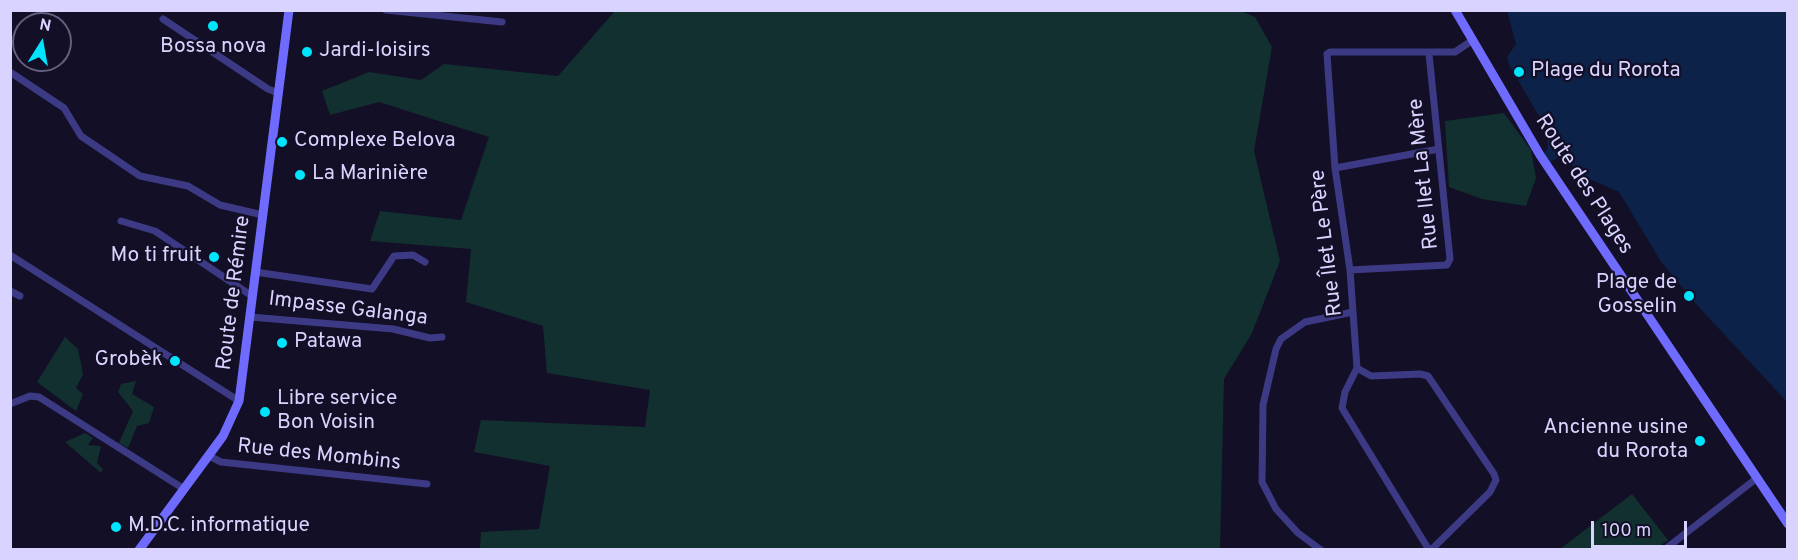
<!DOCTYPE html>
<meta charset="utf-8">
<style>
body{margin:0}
#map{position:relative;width:1798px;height:560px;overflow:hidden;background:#130f26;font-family:Overpass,sans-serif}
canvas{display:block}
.frame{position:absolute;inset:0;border:12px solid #d9d4ff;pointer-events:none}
.north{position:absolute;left:12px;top:12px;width:60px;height:60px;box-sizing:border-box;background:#130f26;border:2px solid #625e7d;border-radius:50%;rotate:11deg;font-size:16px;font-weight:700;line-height:24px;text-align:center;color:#d9d4ff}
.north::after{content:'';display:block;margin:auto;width:21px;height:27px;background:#00e5ff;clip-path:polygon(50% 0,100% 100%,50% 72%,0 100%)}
.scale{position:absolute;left:1591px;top:521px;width:96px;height:27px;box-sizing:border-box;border:3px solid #d9d4ff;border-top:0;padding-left:8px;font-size:18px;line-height:21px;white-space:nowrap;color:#d9d4ff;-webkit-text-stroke:4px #130f26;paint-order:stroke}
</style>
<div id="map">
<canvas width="1798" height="560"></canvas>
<div class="frame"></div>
<div class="north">N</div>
<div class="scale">100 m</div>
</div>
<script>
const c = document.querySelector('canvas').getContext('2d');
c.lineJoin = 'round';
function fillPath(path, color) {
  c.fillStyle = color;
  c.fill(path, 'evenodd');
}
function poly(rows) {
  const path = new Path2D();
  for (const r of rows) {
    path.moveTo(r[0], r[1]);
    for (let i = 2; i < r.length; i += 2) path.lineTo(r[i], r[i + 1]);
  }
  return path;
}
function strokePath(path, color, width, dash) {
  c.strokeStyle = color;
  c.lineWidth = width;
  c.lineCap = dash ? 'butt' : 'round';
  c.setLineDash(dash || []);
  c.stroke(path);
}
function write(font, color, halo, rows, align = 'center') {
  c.font = font + ' Overpass,sans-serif';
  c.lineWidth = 4.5;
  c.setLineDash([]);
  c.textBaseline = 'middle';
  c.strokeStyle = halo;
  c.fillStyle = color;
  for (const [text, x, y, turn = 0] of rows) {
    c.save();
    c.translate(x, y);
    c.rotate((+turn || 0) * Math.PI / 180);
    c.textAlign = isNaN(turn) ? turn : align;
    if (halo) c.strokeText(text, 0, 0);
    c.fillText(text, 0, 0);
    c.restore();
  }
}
fillPath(poly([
 [1238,10,1255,17,1272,47,1254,151,1280,261,1252,333,1224,379,1220,549,480,549,481,532,539,529,550,466,474,452,481,420,645,427,650,390,547,373,543,326,466,302,471,249,370,241,380,211,461,220,489,137,379,102,330,115,322,91,369,72,421,80,444,64,558,76,615,11],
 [1504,113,1531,150,1536,178,1526,206,1482,199,1449,187,1445,121],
 [65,337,78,349,83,374,76,388,83,394,76,411,37,382],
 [136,381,132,394,154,407,149,423,137,426,128,448,119,443,133,411,118,392,121,384],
 [85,433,93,438,88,445,101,446,97,463,103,469,101,473,65,442],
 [1632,494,1668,540,1655,549,1560,549]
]), '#12302f');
fillPath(poly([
 [1507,11,1787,11,1787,402,1696,304,1662,263,1619,192,1587,178,1568,162,1558,158,1550,162,1544,153,1548,149,1546,128,1509,65,1507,57,1516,44]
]), '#0c2248');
strokePath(poly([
 [386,10,502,22],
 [163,19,268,89,278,93],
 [10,72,64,108,81,136,140,176,188,186,220,205,263,215],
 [1335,168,1439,149],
 [121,221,155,231,252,296],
 [10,255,239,401],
 [1350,270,1447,265,1450,259,1429,54],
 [255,272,372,289,394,256,413,255,425,262],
 [10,291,20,296],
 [250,317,393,329,430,338,442,337],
 [1357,368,1371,376,1420,374,1428,376,1494,474,1496,480,1490,492,1431,550],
 [10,404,30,396,39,397,184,489],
 [209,456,221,462,427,484],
 [1321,550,1298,533,1276,509,1262,482,1263,405,1276,349,1281,339,1305,322,1353,312],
 [1429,550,1342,408,1345,392,1357,368,1350,270,1335,168,1327,54,1330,52,1455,52,1473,40],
 [1664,550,1757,478]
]), '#3d3a85', 7);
strokePath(poly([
 [1455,10,1540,155,1788,524],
 [139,550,223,436,239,401,289,10]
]), '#6f6bff', 9);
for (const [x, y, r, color] of [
 [213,26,6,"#00e5ff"],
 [307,52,6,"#00e5ff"],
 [1519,72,6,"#00e5ff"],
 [282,142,6,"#00e5ff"],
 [300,175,6,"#00e5ff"],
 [214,257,6,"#00e5ff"],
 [1689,296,6,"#00e5ff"],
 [282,343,6,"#00e5ff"],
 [175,361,6,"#00e5ff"],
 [265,412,6,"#00e5ff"],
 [1700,441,6,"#00e5ff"],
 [116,527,6,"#00e5ff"]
]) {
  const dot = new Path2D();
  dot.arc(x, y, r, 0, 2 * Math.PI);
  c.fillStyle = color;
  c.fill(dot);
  strokePath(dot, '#130f26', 2);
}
write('21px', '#d9d4ff', '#130f26', [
 ["Bossa nova",213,48,"center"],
 ["Jardi-loisirs",319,52],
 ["Plage du Rorota",1531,72],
 ["Complexe Belova",294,142],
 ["La Marinière",312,175],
 ["Mo ti fruit",202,257,"right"],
 ["Plage de",1677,284,"right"],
 ["Gosselin",1677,308,"right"],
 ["Patawa",294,343],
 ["Grobèk",163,361,"right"],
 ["Libre service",277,400],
 ["Bon Voisin",277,424],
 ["Ancienne usine",1688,429,"right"],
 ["du Rorota",1688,453,"right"],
 ["M.D.C. informatique",128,527]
], 'left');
write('21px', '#d9d4ff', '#130f26', [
 ["Rue Ilet La Mère",1425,174,-96],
 ["Route des Plages",1583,185,57],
 ["Rue Îlet Le Père",1328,243,-97],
 ["Route de Rémire",235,293,-83],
 ["Impasse Galanga",348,310,7],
 ["Rue des Mombins",319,456,6]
]);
</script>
